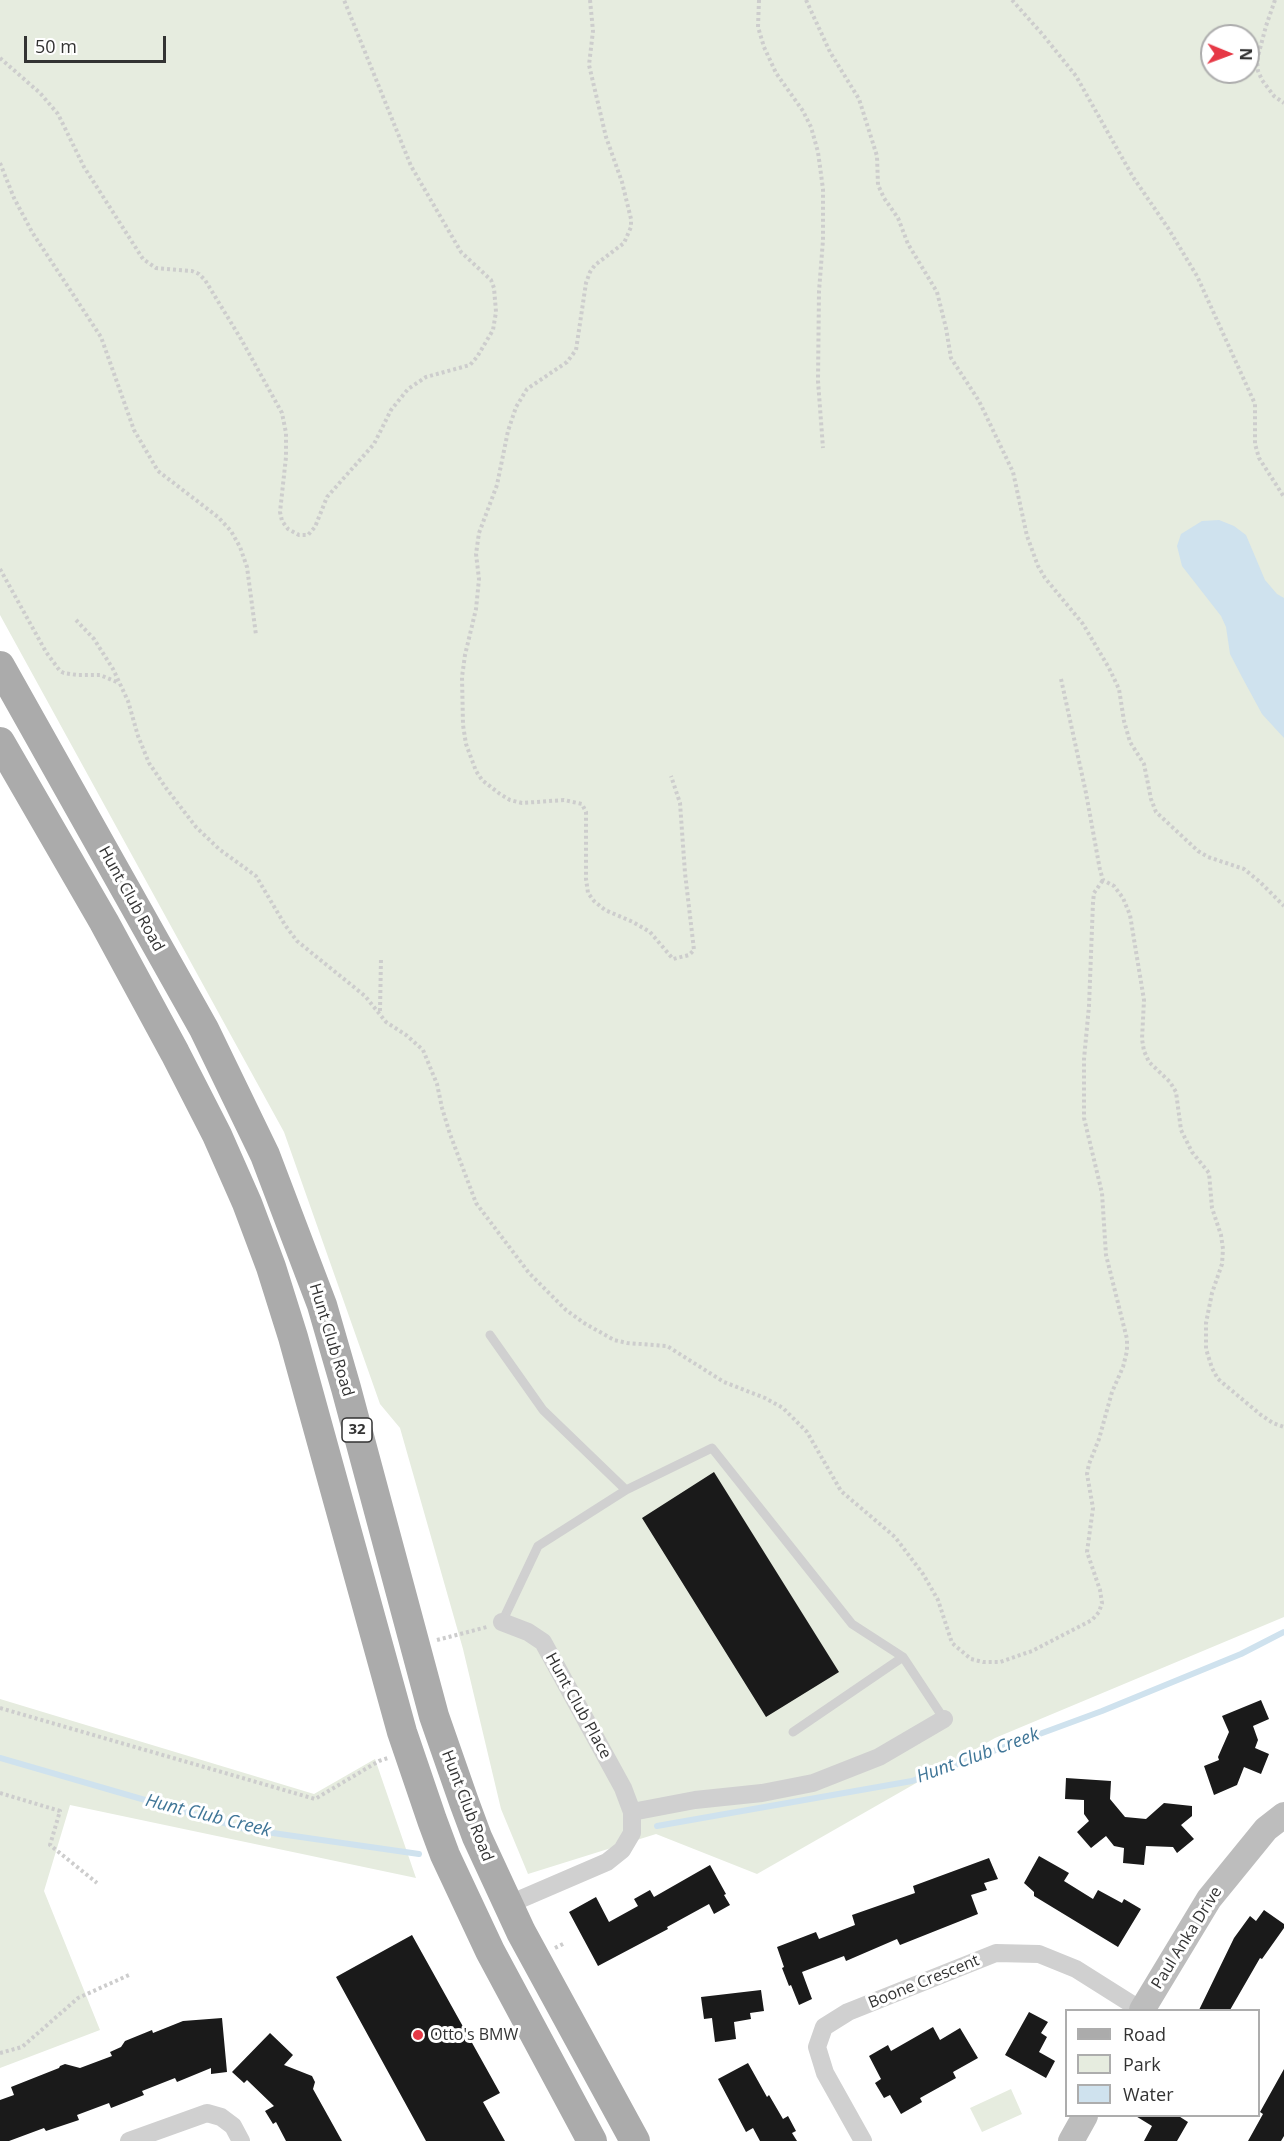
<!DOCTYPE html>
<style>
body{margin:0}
#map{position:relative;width:1284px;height:2141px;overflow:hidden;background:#fff;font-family:"Open Sans",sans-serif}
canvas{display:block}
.legend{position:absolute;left:1065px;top:2009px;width:195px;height:108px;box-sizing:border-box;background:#fff;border:2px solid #adadad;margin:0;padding:8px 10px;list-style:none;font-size:18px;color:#333}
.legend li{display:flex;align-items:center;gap:12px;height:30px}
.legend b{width:30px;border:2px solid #adadad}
.north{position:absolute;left:1200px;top:24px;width:60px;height:60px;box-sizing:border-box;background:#fff;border:2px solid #adadad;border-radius:50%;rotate:91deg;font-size:16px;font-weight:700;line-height:24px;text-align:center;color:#333}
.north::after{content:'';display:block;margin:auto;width:21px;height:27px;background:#e63946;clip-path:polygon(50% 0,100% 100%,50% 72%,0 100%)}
.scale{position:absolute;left:24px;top:36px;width:142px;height:27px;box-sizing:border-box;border:3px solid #333;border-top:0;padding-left:8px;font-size:18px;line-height:21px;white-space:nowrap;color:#333;-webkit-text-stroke:4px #fff;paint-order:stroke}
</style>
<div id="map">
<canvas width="1284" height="2141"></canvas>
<ul class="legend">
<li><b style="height:8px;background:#ababab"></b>Road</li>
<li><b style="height:16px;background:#e6ecdf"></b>Park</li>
<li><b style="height:16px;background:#cfe2ee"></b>Water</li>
</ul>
<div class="north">N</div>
<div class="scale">50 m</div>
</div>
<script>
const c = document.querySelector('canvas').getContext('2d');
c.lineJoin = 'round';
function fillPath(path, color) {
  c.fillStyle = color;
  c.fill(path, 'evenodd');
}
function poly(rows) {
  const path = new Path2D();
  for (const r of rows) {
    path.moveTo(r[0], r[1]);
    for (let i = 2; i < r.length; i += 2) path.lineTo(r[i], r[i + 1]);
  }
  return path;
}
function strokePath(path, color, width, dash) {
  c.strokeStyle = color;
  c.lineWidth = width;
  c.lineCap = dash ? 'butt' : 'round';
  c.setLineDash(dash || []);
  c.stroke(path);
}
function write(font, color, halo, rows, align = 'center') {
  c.font = font + ' "Open Sans",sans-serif';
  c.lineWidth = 6;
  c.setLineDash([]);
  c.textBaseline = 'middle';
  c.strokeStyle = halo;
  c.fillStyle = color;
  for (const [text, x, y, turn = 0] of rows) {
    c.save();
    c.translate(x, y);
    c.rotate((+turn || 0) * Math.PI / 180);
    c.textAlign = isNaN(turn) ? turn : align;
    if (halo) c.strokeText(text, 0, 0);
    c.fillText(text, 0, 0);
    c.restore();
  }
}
fillPath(poly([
 [0,0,1284,0,1284,1617,995,1738,757,1874,656,1834,528,1874,501,1809,463,1649,400,1428,380,1404,284,1132,0,615],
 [1212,36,1248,36,1248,72,1212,72],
 [0,1699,314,1794,375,1759,416,1878,70,1805,44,1891,100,2030,0,2068],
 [1011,2089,1022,2114,982,2132,970,2108]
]), '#e6ecdf');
fillPath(poly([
 [1219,520,1234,526,1246,535,1265,580,1277,594,1284,598,1284,738,1262,714,1243,679,1230,654,1226,627,1221,616,1182,566,1177,546,1181,534,1202,521]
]), '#cfe2ee');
strokePath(poly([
 [0,1758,245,1829,419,1854],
 [657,1826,912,1781,1102,1711,1241,1654,1284,1632]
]), '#cfe2ee', 6);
fillPath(poly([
 [714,1472,839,1672,766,1717,642,1518],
 [1261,1700,1269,1719,1253,1726,1258,1740,1255,1748,1269,1754,1261,1774,1244,1767,1237,1785,1214,1795,1204,1766,1219,1760,1218,1757,1229,1732,1222,1716],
 [1066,1778,1111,1781,1110,1799,1125,1817,1146,1819,1164,1803,1192,1806,1192,1816,1181,1825,1194,1839,1177,1853,1173,1847,1146,1846,1144,1865,1123,1863,1124,1848,1114,1846,1106,1836,1091,1848,1077,1832,1089,1821,1084,1814,1084,1800,1065,1799],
 [1039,1856,1069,1873,1064,1881,1093,1899,1098,1890,1122,1903,1124,1899,1141,1909,1118,1947,1034,1896,1034,1892,1024,1883],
 [989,1858,998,1879,984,1883,987,1890,971,1895,978,1914,900,1945,897,1939,846,1961,844,1956,802,1972,812,1999,799,2005,791,1985,789,1986,782,1968,784,1967,777,1947,816,1932,819,1939,855,1925,852,1915,915,1893,913,1886],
 [710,1865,726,1894,724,1895,730,1905,714,1914,709,1904,667,1927,668,1929,598,1966,569,1912,596,1897,609,1922,638,1906,634,1899,650,1890,654,1897],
 [1264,1910,1284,1924,1284,1928,1262,1959,1260,1958,1230,2010,1199,2010,1234,1938,1250,1916,1256,1921],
 [412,1935,500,2093,483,2102,505,2141,426,2141,336,1977],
 [761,1990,764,2011,750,2013,751,2019,734,2022,736,2039,715,2042,712,2018,704,2019,701,1997],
 [1029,2012,1048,2022,1041,2033,1047,2037,1039,2052,1055,2061,1046,2078,1005,2055],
 [222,2018,227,2072,211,2074,211,2068,177,2082,175,2078,142,2091,144,2095,134,2099,111,2108,109,2103,77,2115,79,2120,46,2131,44,2128,9,2141,0,2141,0,2100,14,2095,11,2087,59,2068,60,2066,65,2064,80,2068,112,2056,110,2052,121,2047,125,2041,152,2030,153,2033,183,2021],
 [933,2027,940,2040,960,2028,978,2058,953,2072,956,2078,920,2098,922,2102,901,2114,890,2095,884,2098,875,2083,881,2079,869,2056,888,2045,891,2051],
 [270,2033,293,2055,284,2065,312,2076,315,2082,313,2089,342,2141,286,2141,276,2122,273,2124,265,2111,274,2106,247,2080,244,2083,232,2072],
 [748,2063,767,2097,769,2095,783,2119,788,2116,796,2131,792,2133,797,2141,760,2141,753,2128,746,2132,718,2079],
 [1284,2069,1284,2136,1281,2141,1248,2141,1263,2114,1260,2112],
 [1134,2115,1177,2115,1188,2122,1177,2141,1144,2141,1152,2126]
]), '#1a1a1a');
strokePath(poly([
 [590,0,593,31,589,65,606,137,622,182,631,219,631,227,624,243,595,265,590,272,586,283,576,350,567,362,527,389,516,407,508,431,497,485,479,533,476,554,479,579,476,609,465,655,462,677,463,725,466,744,476,771,482,780,500,794,510,800,522,803,564,800,582,804,586,812,586,879,588,893,594,901,605,910,633,922,650,932,673,959,689,955,694,950,685,873,680,803,671,776],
 [759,0,758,27,764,47,776,73,803,111,811,127,818,152,823,189,823,240,819,291,818,381,823,448],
 [806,0,830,52,859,99,877,156,878,185,884,198,898,218,908,244,937,292,946,328,951,358,979,401,1013,472,1027,536,1038,566,1045,578,1083,624,1109,668,1119,689,1124,721,1130,742,1144,764,1151,799,1156,812,1198,851,1208,857,1244,869,1260,882,1284,906],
 [1012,0,1043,35,1076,76,1133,177,1168,228,1197,276,1255,404,1255,444,1259,458,1284,497],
 [1275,0,1266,26,1257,60,1258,71,1262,80,1274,96,1284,103],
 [0,58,40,93,58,114,84,167,143,259,156,268,192,271,199,274,205,280,241,339,282,413,286,433,286,457,280,512,282,521,288,529,299,535,308,535,315,527,327,497,374,444,391,410,408,389,426,377,470,365,477,357,493,330,496,312,494,288,491,280,461,252,411,166,344,0],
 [0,163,14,198,32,232,101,337,134,430,158,471,218,517,231,531,240,547,247,567,256,635],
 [0,569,46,652,60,671,64,673,77,675,100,675,119,683],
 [76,620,94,639,113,669,128,701,138,736,149,763,166,788,196,827,219,849,256,876,285,925,297,941,365,996,386,1022,406,1035,423,1050,437,1084,442,1108,450,1134,476,1203,529,1273,566,1310,584,1323,614,1340,627,1343,667,1346,724,1382,765,1398,783,1408,807,1432,841,1491,895,1537,923,1574,938,1600,952,1643,971,1659,983,1662,1000,1662,1032,1651,1092,1620,1099,1612,1102,1603,1100,1590,1087,1552,1093,1508,1087,1474,1089,1464,1099,1439,1112,1392,1123,1367,1127,1351,1127,1339,1106,1255,1102,1193,1084,1118,1084,1059,1089,1006,1093,902,1094,893,1103,880],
 [1061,679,1086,793,1100,870,1103,880,1114,886,1123,898,1130,915,1144,1000,1142,1039,1144,1051,1149,1062,1170,1082,1176,1092,1181,1130,1192,1152,1209,1173,1212,1208,1221,1235,1223,1249,1222,1264,1212,1293,1206,1323,1206,1349,1212,1368,1218,1379,1261,1415,1273,1423,1284,1427],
 [380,1011,381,958],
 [437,1640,487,1627],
 [0,1708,315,1799,379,1761,388,1758],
 [0,1793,60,1811,50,1845,97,1883],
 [555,1948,565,1943],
 [0,2053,22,2047,78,1998,129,1975]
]), '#cdcdcd', 4, [3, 3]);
strokePath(poly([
 [490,1335,543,1410,626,1490],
 [502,1622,538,1546,626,1490,712,1448,852,1624,903,1657,944,1719],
 [793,1732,903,1657]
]), '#d0d0d0', 9);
strokePath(poly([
 [502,1622,528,1632,543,1642,623,1788,632,1812,632,1833,622,1850,607,1862,507,1905],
 [632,1812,695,1800,762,1793,813,1783,879,1757,944,1719],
 [129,2141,207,2113,221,2117,233,2126,241,2141],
 [863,2141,825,2073,817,2047,824,2027,848,2012,996,1953,1039,1954,1076,1969,1141,2010]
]), '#d0d0d0', 18);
strokePath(poly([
 [1142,2010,1209,1899,1266,1829,1284,1815],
 [1071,2141,1085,2116]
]), '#bdbdbd', 26);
strokePath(poly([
 [0,666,204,1029,265,1155,322,1305,346,1388,434,1716,464,1802,477,1837,521,1932,635,2141],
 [0,742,104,922,175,1053,217,1135,247,1203,271,1267,293,1337,402,1732,432,1820,445,1855,490,1951,592,2141]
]), '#ababab', 30);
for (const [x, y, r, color] of [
 [418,2035,6,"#e63946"]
]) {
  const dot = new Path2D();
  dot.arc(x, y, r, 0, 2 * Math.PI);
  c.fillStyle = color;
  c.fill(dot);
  strokePath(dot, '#fff', 2);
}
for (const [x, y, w] of [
 [357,1430,30]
]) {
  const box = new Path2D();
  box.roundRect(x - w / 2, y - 12, w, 24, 4.5);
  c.fillStyle = '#fff';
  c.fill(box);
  strokePath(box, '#333', 1.5);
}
write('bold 15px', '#333', null, [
 ["32",357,1430]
]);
write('16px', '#333', '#fff', [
 ["Hunt Club Road",131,899,61],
 ["Hunt Club Road",331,1340,73],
 ["Hunt Club Place",578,1706,61],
 ["Hunt Club Road",467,1806,69],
 ["Paul Anka Drive",1187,1938,-58],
 ["Boone Crescent",924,1982,-22]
]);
write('16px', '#333', '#fff', [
 ["Otto's BMW",430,2035]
], 'left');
write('italic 18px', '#3f7597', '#fff', [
 ["Hunt Club Creek",978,1756,-20],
 ["Hunt Club Creek",208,1816,14]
]);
</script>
